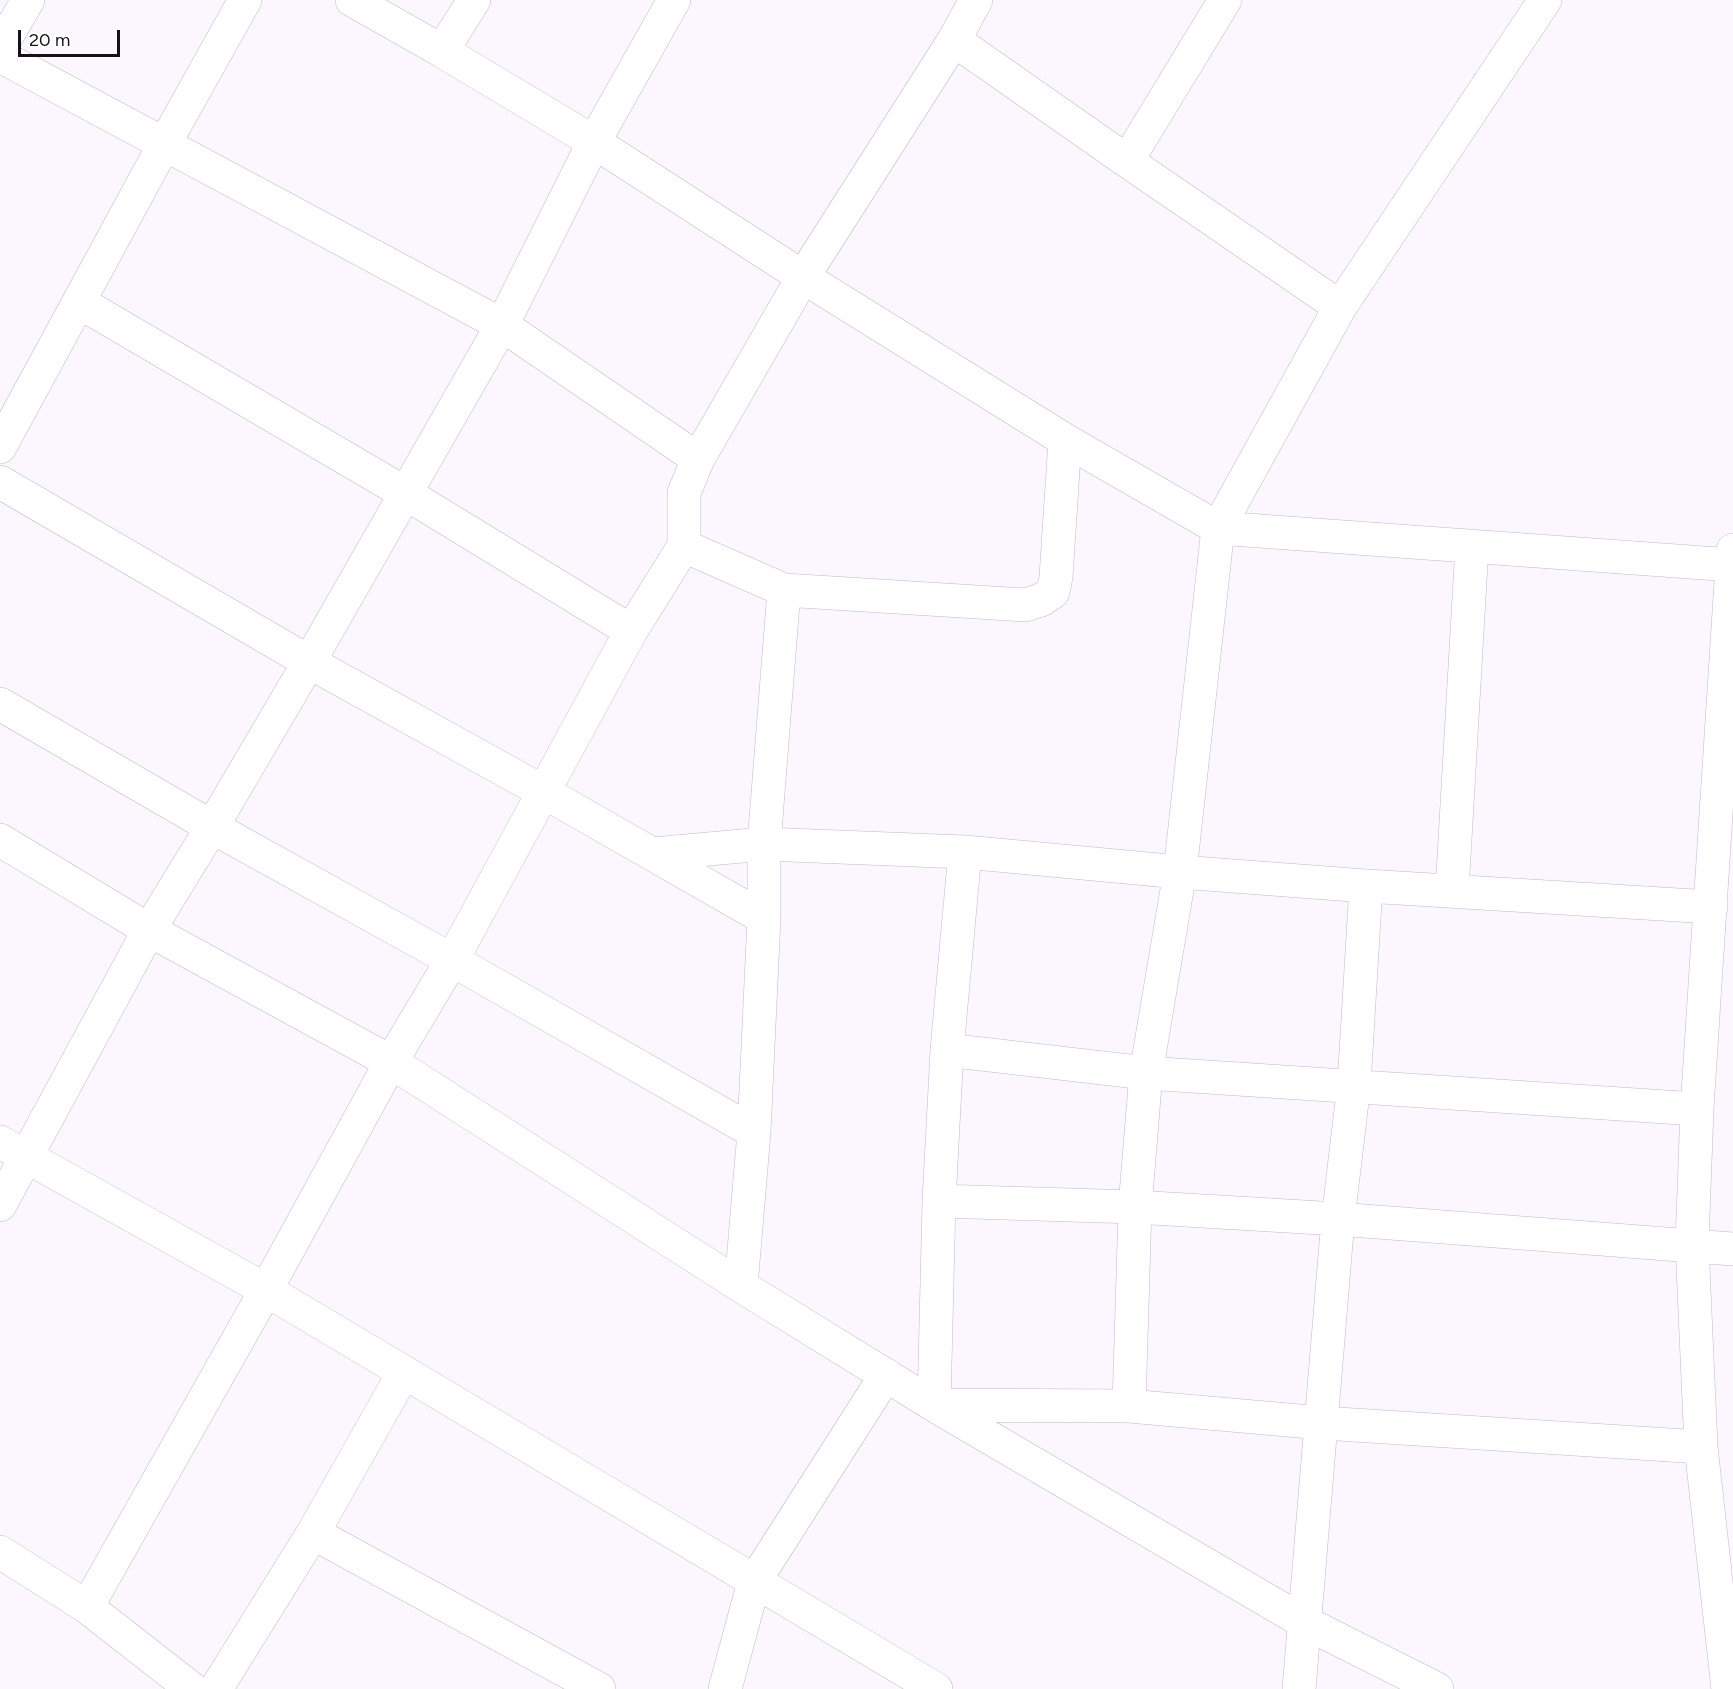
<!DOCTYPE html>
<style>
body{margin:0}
#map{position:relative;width:1733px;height:1689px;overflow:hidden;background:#fcf7fe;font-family:Figtree,sans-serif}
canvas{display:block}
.scale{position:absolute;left:18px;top:30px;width:102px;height:27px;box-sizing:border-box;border:3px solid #161117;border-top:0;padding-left:8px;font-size:18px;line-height:21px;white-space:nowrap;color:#161117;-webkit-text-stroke:4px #fff;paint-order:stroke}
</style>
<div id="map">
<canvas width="1733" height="1689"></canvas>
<div class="scale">20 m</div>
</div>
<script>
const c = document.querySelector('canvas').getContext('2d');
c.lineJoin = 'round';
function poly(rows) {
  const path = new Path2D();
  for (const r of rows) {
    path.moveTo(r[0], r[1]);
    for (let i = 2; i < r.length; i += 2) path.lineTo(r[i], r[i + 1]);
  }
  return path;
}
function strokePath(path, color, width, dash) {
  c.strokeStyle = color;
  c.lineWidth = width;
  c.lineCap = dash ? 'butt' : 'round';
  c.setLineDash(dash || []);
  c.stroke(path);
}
const minor = poly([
 [352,0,442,51,594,142,803,277,1065,440,1218,528,1180,872,1146,1073,1135,1207,1129,1406],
 [1225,0,1127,161,1340,307],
 [1545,0,1340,307,1218,528,1732,565],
 [954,40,1127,161],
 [0,48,28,0],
 [442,51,474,0],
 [0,56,502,325,698,459,684,493,684,546,784,590,1025,605,1041,600,1053,592,1056,577,1065,440],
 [79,302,405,493,631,631],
 [0,447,165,143,245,0],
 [698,459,803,277,954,40,976,0],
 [0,482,309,662,542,791,764,918],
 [0,704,212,827,452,960,754,1132],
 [0,840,149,930,391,1062,741,1286,934,1405,1129,1406,1322,1423,1701,1447],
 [965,852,947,1050,939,1201,934,1405,1304,1622,1437,1689],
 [653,854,764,844,965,852,1180,872,1366,886,1711,907],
 [1452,891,1472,546],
 [947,1050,1146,1073,1697,1109],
 [0,1142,266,1290,936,1689],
 [939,1201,1135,1207,1338,1219,1733,1249],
 [0,1205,149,930,212,827,309,662,502,325,594,142,674,0],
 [741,1286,754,1132,764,918,764,844,784,590],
 [313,1533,599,1689],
 [0,1552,87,1607,192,1689],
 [87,1607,266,1290,391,1062,452,960,631,631,684,546],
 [216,1689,313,1533,403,1374],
 [725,1689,754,1582,886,1375],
 [1299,1689,1338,1219,1354,1085,1366,886],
 [1728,1689,1701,1447,1692,1244,1697,1109,1733,550]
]);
strokePath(minor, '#c3b7c6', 34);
strokePath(minor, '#fff', 33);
</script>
